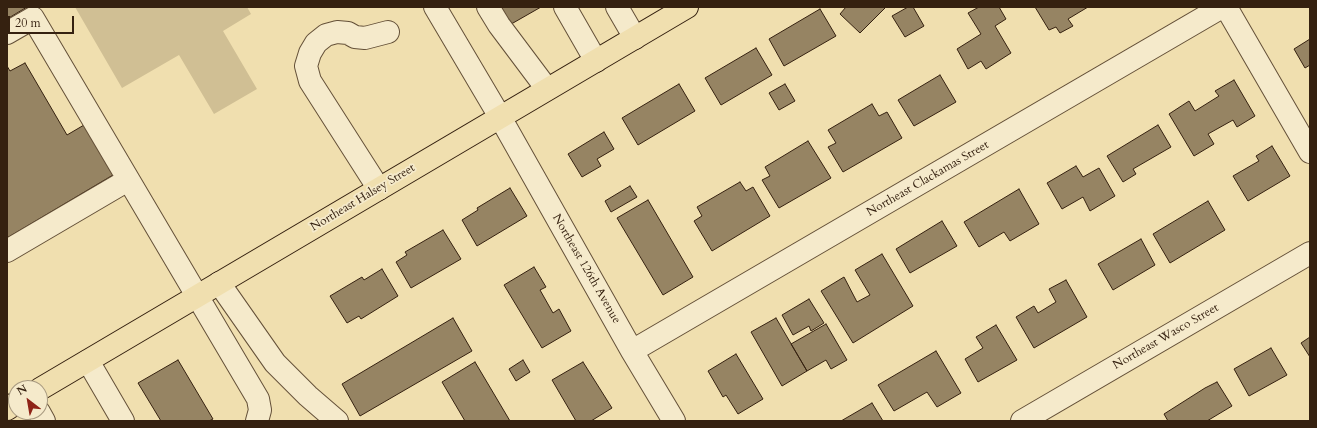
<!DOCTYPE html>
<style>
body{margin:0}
#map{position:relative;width:1317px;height:428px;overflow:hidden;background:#f0dfaf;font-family:Cardo,serif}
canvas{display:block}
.frame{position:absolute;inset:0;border:8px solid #352110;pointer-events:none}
.north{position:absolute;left:8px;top:380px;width:40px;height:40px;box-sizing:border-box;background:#f5eacb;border:1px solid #a89a80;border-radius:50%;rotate:329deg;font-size:11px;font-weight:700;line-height:16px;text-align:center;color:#352110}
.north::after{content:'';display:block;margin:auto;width:14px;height:18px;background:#8f2418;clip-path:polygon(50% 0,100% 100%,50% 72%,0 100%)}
.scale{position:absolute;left:8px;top:16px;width:66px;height:18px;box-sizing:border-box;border:2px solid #352110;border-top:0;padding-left:5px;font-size:12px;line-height:14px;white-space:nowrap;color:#352110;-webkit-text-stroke:3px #f5eacb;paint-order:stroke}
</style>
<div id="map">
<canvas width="1317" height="428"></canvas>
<div class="frame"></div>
<div class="north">N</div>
<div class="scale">20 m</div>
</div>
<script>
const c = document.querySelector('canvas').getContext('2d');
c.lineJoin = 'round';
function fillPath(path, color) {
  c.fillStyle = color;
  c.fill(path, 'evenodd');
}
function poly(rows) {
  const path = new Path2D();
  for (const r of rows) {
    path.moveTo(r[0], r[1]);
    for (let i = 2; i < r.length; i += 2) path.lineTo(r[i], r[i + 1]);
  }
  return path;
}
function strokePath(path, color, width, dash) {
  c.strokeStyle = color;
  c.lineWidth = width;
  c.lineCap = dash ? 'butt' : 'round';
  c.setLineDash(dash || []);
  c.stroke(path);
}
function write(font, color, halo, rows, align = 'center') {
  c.font = font + ' Cardo,serif';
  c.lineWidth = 3.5;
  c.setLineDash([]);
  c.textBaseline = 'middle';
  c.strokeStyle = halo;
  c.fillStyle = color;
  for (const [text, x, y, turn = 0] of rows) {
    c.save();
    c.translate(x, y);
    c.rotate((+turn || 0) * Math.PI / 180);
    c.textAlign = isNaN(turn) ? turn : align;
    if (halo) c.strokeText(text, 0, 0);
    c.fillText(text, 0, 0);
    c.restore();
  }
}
fillPath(poly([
 [75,7,247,7,251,14,223,31,257,89,214,114,179,55,122,88]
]), '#d0bf94');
const building = poly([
 [7,7,27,7,7,19,7,7],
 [494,7,541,7,506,27,494,7],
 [846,7,886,7,860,33,840,14,846,7],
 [908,7,913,7,924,26,905,37,892,16,908,7],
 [979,7,999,7,1006,19,995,26,1011,53,986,69,981,61,968,69,957,49,981,34,968,13,979,7],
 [1035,7,1088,7,1068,19,1073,26,1060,33,1056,27,1049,30,1035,7],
 [820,9,836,36,784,66,769,39,820,9],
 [1310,39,1310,65,1305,68,1294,49,1310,39],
 [756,48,772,75,721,105,705,78,756,48],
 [25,63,67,135,84,125,113,175,7,238,7,66,10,71,25,63],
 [940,75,956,102,914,126,898,100,940,75],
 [1234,80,1255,116,1237,127,1233,120,1208,134,1214,144,1194,156,1169,114,1189,101,1195,111,1219,96,1215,91,1234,80],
 [679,84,695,111,638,145,622,118,679,84],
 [785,84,795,101,779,110,769,93,785,84],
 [872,104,879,116,887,112,902,138,843,172,828,147,836,143,828,130,872,104],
 [1158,125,1171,147,1133,169,1136,174,1123,182,1107,156,1158,125],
 [604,132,614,149,597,159,601,166,582,177,568,154,604,132],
 [808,141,831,178,779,208,762,180,770,176,765,167,808,141],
 [1272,146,1290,176,1248,201,1233,176,1259,161,1256,156,1272,146],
 [1076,166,1083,177,1099,168,1115,196,1090,211,1083,197,1062,209,1047,183,1076,166],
 [740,182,746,191,753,187,770,216,712,251,694,221,702,216,697,207,740,182],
 [630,186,637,197,611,212,605,201,630,186],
 [510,188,527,216,477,246,462,220,478,210,477,208,510,188],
 [1019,189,1039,224,1010,241,1004,232,979,247,964,222,1019,189],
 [648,200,693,277,663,295,617,218,648,200],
 [1208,201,1225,230,1170,263,1153,234,1208,201],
 [942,221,957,246,910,273,896,249,942,221],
 [443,230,461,259,411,288,396,262,407,255,405,252,443,230],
 [1141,239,1155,265,1113,290,1098,264,1141,239],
 [882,254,913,306,853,343,821,291,844,277,857,302,870,295,855,270,882,254],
 [534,267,546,287,540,290,553,313,559,309,571,331,542,348,504,285,534,267],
 [382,269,398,296,361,319,359,316,347,323,330,296,362,277,364,280,382,269],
 [1066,280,1087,317,1034,348,1016,317,1034,306,1038,313,1056,302,1049,289,1066,280],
 [809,299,824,323,811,331,809,326,793,335,782,315,809,299],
 [453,318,472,351,360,416,342,384,453,318],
 [776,318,807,371,782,386,751,332,776,318],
 [826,324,847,360,831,369,826,360,807,371,791,344,826,324],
 [996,325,1017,360,978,382,965,359,983,348,976,337,996,325],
 [1310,337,1310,357,1301,343,1310,337],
 [1271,348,1287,375,1249,396,1234,369,1271,348],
 [936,351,961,393,937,407,927,392,894,411,878,385,936,351],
 [736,354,763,399,738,414,726,395,723,397,708,371,736,354],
 [178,360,213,419,209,421,161,421,138,383,178,360],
 [523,360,530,372,516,381,509,369,523,360],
 [475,362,510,421,465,421,442,382,475,362],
 [583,362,612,408,591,421,576,421,552,380,583,362],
 [1217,382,1232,406,1207,421,1168,421,1164,414,1205,388,1217,382],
 [872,403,883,421,841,421,872,403]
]);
fillPath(building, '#968463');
strokePath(building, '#352110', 1);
const minor = poly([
 [435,7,500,117,632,351,674,421],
 [488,7,499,25,547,89],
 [565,7,596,61],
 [617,7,635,38],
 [1226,7,1310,152],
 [7,33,33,18,258,399,260,410,257,421],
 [379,189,310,81,306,66,310,53,316,43,326,35,337,32,348,33,355,37,365,38,388,32],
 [7,251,128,180],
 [219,283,275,363,308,396,337,421],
 [632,351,1222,7],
 [88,361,123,421],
 [39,412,44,421],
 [1022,421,1310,253]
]);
const major = poly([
 [40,389,687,7],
 [7,409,16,403]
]);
strokePath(minor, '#645038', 24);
strokePath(major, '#352110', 24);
strokePath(minor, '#f5eacb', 22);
strokePath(major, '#f0dfaf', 22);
write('12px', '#352110', '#f5eacb', [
 ["Northeast Clackamas Street",928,179,-30],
 ["Northeast Halsey Street",363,198,-31],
 ["Northeast 126th Avenue",586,269,60],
 ["Northeast Wasco Street",1166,337,-30]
]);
</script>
